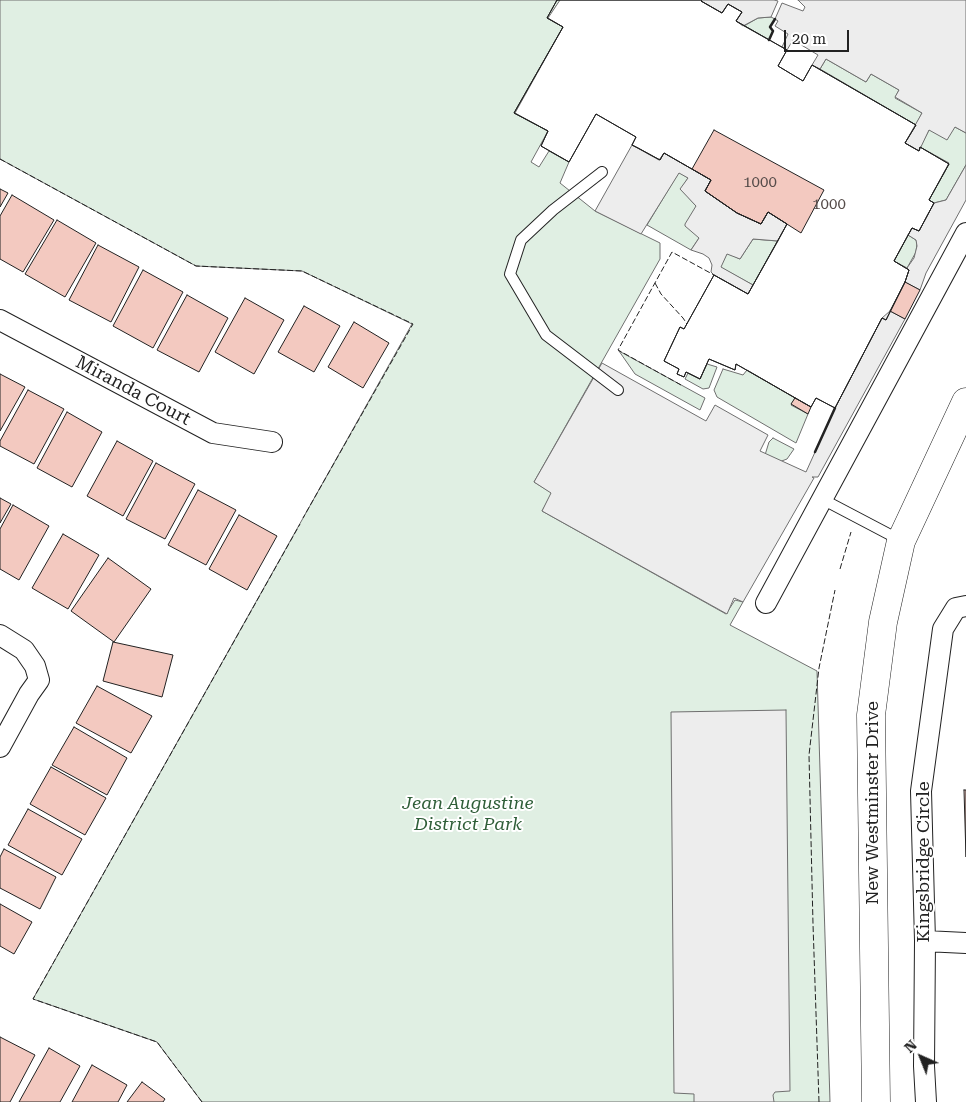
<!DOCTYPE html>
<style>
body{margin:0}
#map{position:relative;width:966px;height:1102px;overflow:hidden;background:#fff;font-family:"Roboto Serif",serif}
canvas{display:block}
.north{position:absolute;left:896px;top:1032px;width:50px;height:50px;-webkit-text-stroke:4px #fff;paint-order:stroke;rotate:316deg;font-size:14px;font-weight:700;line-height:20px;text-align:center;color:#222}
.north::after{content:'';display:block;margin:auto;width:18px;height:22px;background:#222;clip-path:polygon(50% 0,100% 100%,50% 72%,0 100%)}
.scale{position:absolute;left:784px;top:30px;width:65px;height:22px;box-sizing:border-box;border:2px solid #222;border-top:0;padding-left:6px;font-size:15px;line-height:18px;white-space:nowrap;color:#222;-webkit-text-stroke:4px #fff;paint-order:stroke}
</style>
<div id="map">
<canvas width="966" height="1102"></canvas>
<div class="north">N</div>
<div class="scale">20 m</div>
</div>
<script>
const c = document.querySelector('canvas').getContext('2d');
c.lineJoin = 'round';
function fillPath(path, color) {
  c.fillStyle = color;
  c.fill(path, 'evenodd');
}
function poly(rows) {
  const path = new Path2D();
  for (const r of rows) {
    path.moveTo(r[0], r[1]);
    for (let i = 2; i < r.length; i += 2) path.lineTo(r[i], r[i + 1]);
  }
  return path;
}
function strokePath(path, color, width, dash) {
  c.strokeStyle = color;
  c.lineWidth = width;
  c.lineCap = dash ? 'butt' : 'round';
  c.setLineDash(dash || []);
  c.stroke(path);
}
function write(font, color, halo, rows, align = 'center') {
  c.font = font + ' "Roboto Serif",serif';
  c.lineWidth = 4;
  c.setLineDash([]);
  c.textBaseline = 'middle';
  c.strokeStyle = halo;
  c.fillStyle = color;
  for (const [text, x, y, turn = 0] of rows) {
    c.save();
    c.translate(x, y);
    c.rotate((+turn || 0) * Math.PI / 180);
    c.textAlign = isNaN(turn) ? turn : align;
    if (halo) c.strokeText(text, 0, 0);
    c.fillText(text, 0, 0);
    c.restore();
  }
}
const green = poly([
 [0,0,560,0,548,18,563,27,515,113,548,131,531,162,539,167,549,151,569,162,560,183,595,211,660,243,660,259,534,482,552,493,542,511,726,614,735,600,743,602,730,625,817,671,830,1102,202,1102,157,1042,33,999,412,324,302,271,196,266,0,159,0,0],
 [771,17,775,19,770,27,773,31,769,40,744,26,758,18,771,17],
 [826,59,866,82,871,74,899,90,895,98,922,113,916,125,820,69,826,59],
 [955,127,966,133,966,165,946,200,934,203,929,200,949,163,920,147,929,130,955,127],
 [679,172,688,178,681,189,696,206,699,238,691,250,647,225,679,172],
 [908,235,916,240,917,243,916,252,907,268,894,261,908,235],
 [753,239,778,241,753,285,720,267,727,253,740,259,753,239],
 [619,351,705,398,700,410,635,374,619,351],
 [707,364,717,367,709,388,703,389,685,379,688,373,700,379,707,364],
 [723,369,743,375,747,370,795,398,791,405,808,414,796,443,717,397,714,390,723,369],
 [773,438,794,449,787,459,779,462,765,455,769,442,773,438]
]);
fillPath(green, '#e0efe3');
strokePath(green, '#6f6f6f', 1);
const parking = poly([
 [702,0,774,0,778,1,771,17,758,18,743,26,736,21,742,12,728,4,722,13,701,1,702,0],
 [798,0,966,0,966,133,955,127,947,140,929,130,919,151,905,143,922,113,895,97,899,90,871,74,866,82,826,59,820,69,812,65,818,55,793,40,787,50,782,47,788,34,775,26,778,21,775,19,782,3,803,11,805,7,798,0],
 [632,145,659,160,664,153,711,180,705,191,737,213,761,224,768,212,787,224,778,241,753,239,740,259,727,254,721,267,753,285,748,294,714,275,711,272,712,265,709,258,703,254,691,250,699,238,685,226,685,224,696,206,680,189,688,178,679,173,641,234,595,211,632,145],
 [966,165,966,200,926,273,920,290,905,282,909,270,907,268,914,258,917,246,916,240,908,235,912,228,919,231,934,203,946,200,966,165],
 [890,311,905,319,818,477,812,477,814,478,743,602,734,598,727,614,542,511,551,493,534,482,602,363,706,421,715,405,768,435,760,451,806,472,835,408,882,318,890,311],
 [786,710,790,1091,775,1092,773,1095,774,1102,694,1102,694,1094,674,1093,671,712,786,710]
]);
fillPath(parking, '#ededed');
strokePath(parking, '#6f6f6f', 1);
const building = poly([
 [557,0,702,0,701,1,722,13,728,4,742,12,736,21,787,50,778,66,803,81,812,65,916,125,905,143,919,151,920,147,949,164,929,200,934,203,919,231,912,228,894,261,909,270,905,282,886,320,882,318,835,408,816,398,811,407,736,364,735,370,709,359,700,379,686,372,684,377,677,374,679,369,664,361,680,327,684,329,714,275,748,294,787,224,768,212,761,224,737,213,705,191,711,180,664,153,660,160,638,148,632,145,636,137,596,114,569,162,541,146,548,131,514,113,563,27,547,18,557,0],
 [557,0,702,0,701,1,722,13,728,4,742,12,736,21,787,50,778,66,803,81,812,65,916,125,905,143,919,151,920,147,949,164,929,200,934,203,919,231,912,228,894,261,909,270,905,282,886,320,882,318,835,408,816,398,811,407,736,364,735,370,709,359,700,379,686,372,684,377,677,374,679,369,664,361,680,327,684,329,714,275,748,294,787,224,768,212,761,224,737,213,705,191,711,180,664,153,660,160,638,148,632,145,636,137,596,114,569,162,541,146,548,131,514,113,563,27,547,18,557,0],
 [714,130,824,190,801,233,768,212,761,224,737,213,705,191,711,180,692,169,714,130],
 [0,189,8,193,0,207,0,189],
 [12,195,54,220,23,272,0,259,0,216,12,195],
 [57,220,96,243,65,297,25,274,57,220],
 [98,245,139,267,111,322,69,300,98,245],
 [143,270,183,292,153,348,113,326,143,270],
 [905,282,920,290,905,319,890,311,905,282],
 [187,295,228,318,199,372,157,350,187,295],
 [245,298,284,320,254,374,215,352,245,298],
 [304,306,340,326,314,372,278,352,304,306],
 [354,322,389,343,363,388,328,367,354,322],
 [0,374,25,387,0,431,0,374],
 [28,390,64,409,34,464,0,446,0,441,28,390],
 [795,398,811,407,808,414,791,404,795,398],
 [67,412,102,432,72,487,37,468,67,412],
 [117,441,153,461,123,516,87,496,117,441],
 [156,463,195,484,165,539,126,519,156,463],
 [198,490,236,510,206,565,168,545,198,490],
 [0,498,11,504,0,523,0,498],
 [13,505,49,526,19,580,0,569,0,529,13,505],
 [239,515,277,536,247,590,209,569,239,515],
 [63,534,99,555,68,609,32,588,63,534],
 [108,558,151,589,114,642,71,611,108,558],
 [113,642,173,655,162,697,103,681,113,642],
 [97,686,152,716,131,753,76,723,97,686],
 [74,727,127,758,107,795,52,765,74,727],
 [51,767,106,798,85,835,30,804,51,767],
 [964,790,966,790,966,857,964,790],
 [28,809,82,839,62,875,8,845,28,809],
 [4,849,56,877,40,909,0,888,0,857,4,849],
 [0,904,32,922,14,954,0,946,0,904],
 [0,1037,35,1055,10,1102,0,1102,0,1037],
 [49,1048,80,1066,60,1102,19,1102,49,1048],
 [92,1065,127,1085,118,1102,72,1102,92,1065],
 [142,1082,165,1099,163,1102,127,1102,142,1082]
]);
fillPath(building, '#f3c9c0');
strokePath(building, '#222', 1);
const lane = poly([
 [602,172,553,210,521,240,510,274,546,335,618,390],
 [822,499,900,540]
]);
const street = poly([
 [0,320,213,433,272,442],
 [766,603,966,233],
 [0,635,24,650,35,666,39,680,29,694,0,747],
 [925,941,966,943],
 [926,1102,924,1066,925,941,921,791,943,629,956,608,966,606]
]);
const secondary = poly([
 [876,1102,871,715,883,622,901,541,966,402]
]);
strokePath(lane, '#222', 12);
strokePath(street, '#222', 22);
strokePath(secondary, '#222', 29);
strokePath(lane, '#fff', 10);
strokePath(street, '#fff', 20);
strokePath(secondary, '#fff', 28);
strokePath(poly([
 [0,159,196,266,302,271,413,324,303,518],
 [655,283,661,294,683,318,687,324],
 [681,385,618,350,672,252,714,275],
 [840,569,851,532],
 [202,1102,157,1042,33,999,300,524],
 [819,1102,813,924,809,755,819,668,835,590]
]), '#222', 1, [6, 2.5]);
strokePath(poly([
 [769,40,773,31,770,27,775,19],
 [815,452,835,408]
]), '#222', 2.5);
write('15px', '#564c4a', null, [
 ["1000",760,183],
 ["1000",829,205]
]);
write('18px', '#222', '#fff', [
 ["Miranda Court",133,391,28],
 ["New Westminster Drive",873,803,-90],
 ["Kingsbridge Circle",924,862,-90]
]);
write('italic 18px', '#2f5e38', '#fff', [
 ["Jean Augustine",468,804],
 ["District Park",468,825]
]);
</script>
